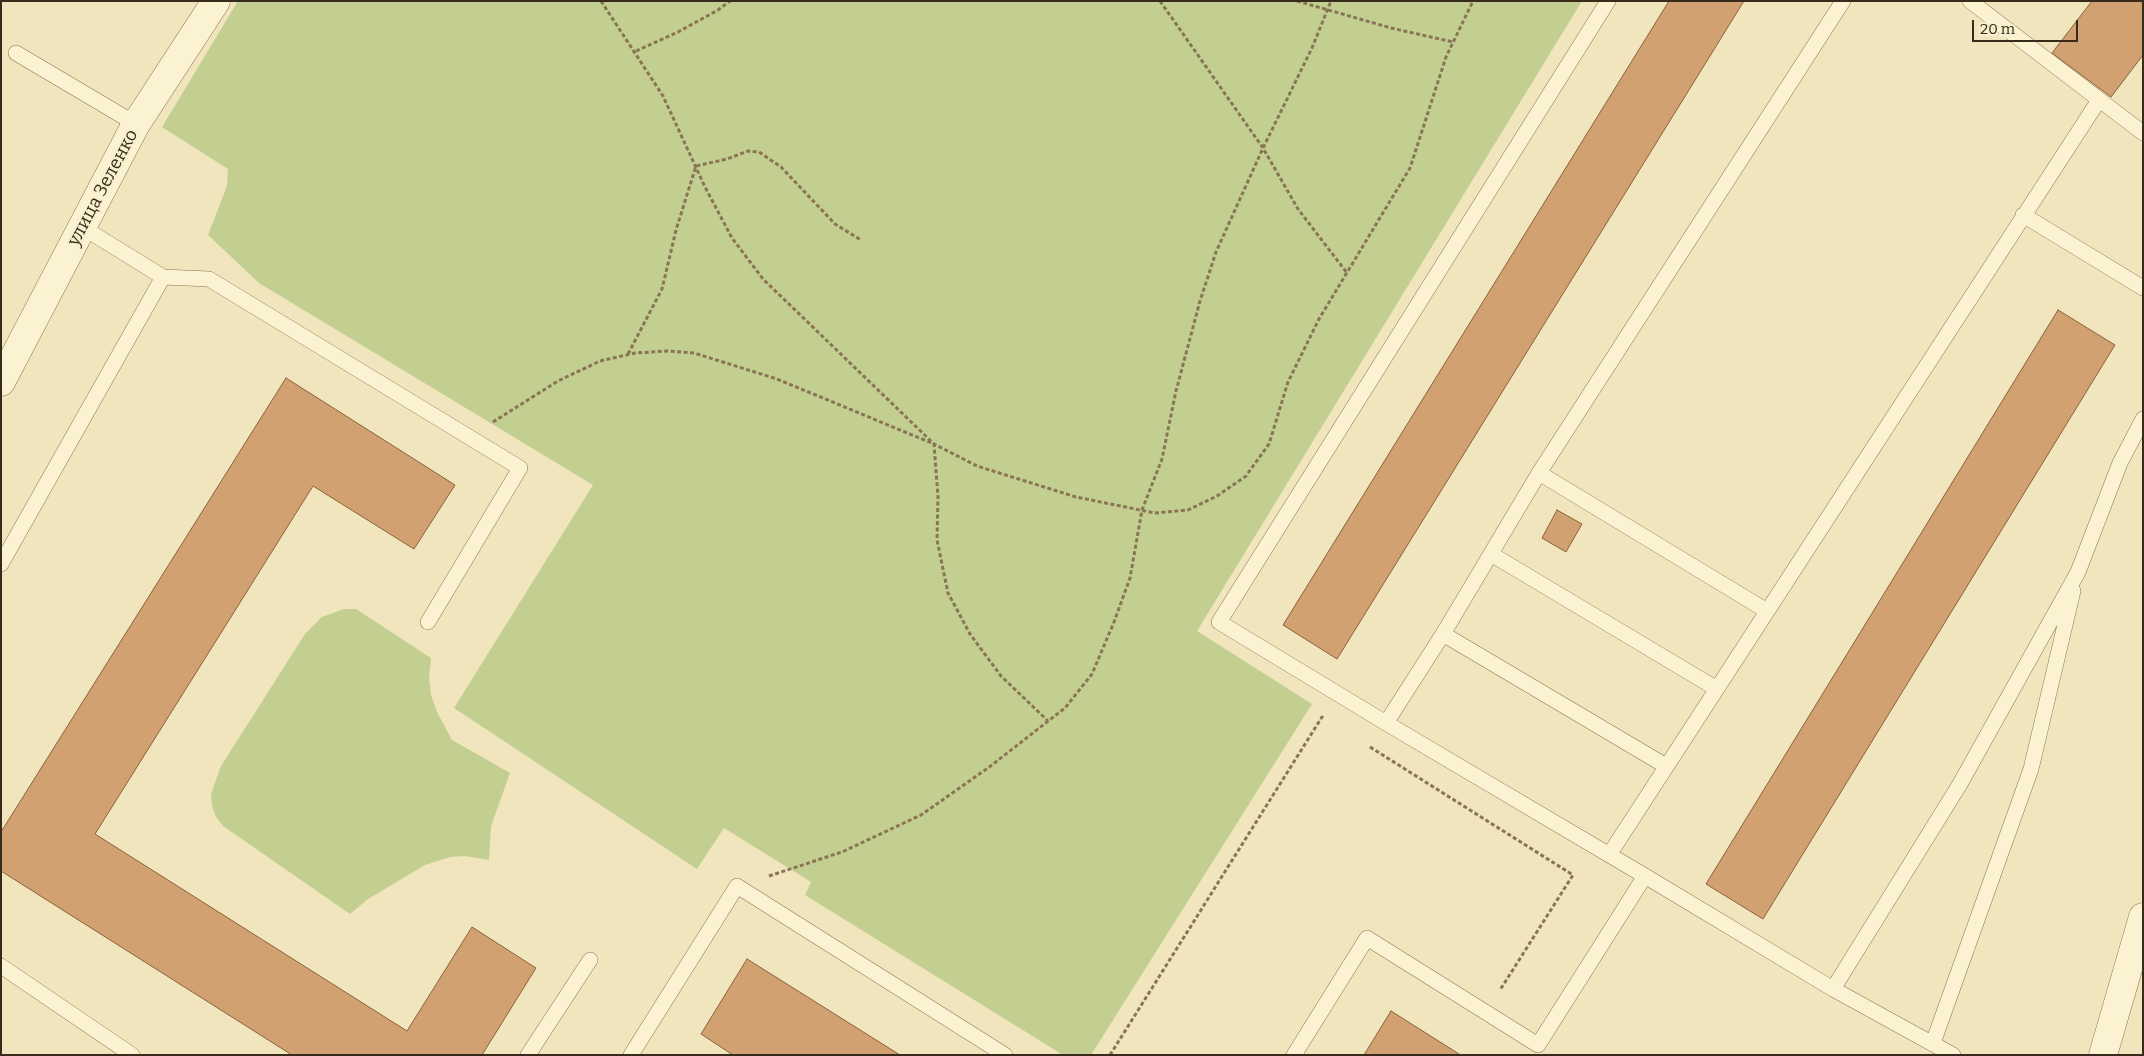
<!DOCTYPE html>
<meta charset="utf-8">
<style>
body{margin:0}
#map{position:relative;width:2144px;height:1056px;overflow:hidden;background:#f0e5bd;font-family:Bitter,serif}
canvas{display:block}
.frame{position:absolute;inset:0;border:2px solid #382b1b;pointer-events:none}
.scale{position:absolute;left:1972px;top:20px;width:106px;height:22px;box-sizing:border-box;border:2px solid #382b1b;border-top:0;padding-left:6px;font-size:15px;line-height:18px;white-space:nowrap;color:#382b1b;-webkit-text-stroke:4px #f7efcd;paint-order:stroke}
</style>
<div id="map">
<canvas width="2144" height="1056"></canvas>
<div class="frame"></div>
<div class="scale">20 m</div>
</div>
<script>
const c = document.querySelector('canvas').getContext('2d');
c.lineJoin = 'round';
function fillPath(path, color) {
  c.fillStyle = color;
  c.fill(path, 'evenodd');
}
function poly(rows) {
  const path = new Path2D();
  for (const r of rows) {
    path.moveTo(r[0], r[1]);
    for (let i = 2; i < r.length; i += 2) path.lineTo(r[i], r[i + 1]);
  }
  return path;
}
function strokePath(path, color, width, dash) {
  c.strokeStyle = color;
  c.lineWidth = width;
  c.lineCap = dash ? 'butt' : 'round';
  c.setLineDash(dash || []);
  c.stroke(path);
}
function write(font, color, halo, rows, align = 'center') {
  c.font = font + ' Bitter,serif';
  c.lineWidth = 5;
  c.setLineDash([]);
  c.textBaseline = 'middle';
  c.strokeStyle = halo;
  c.fillStyle = color;
  for (const [text, x, y, turn = 0] of rows) {
    c.save();
    c.translate(x, y);
    c.rotate((+turn || 0) * Math.PI / 180);
    c.textAlign = isNaN(turn) ? turn : align;
    if (halo) c.strokeText(text, 0, 0);
    c.fillText(text, 0, 0);
    c.restore();
  }
}
fillPath(poly([
 [238,1,1582,1,1197,631,1312,704,1091,1055,1063,1055,805,895,811,882,724,828,697,869,454,708,593,485,259,283,208,235,227,186,228,169,162,127],
 [344,609,356,609,431,658,429,677,431,695,437,712,452,740,510,773,491,826,489,860,465,856,450,857,425,865,368,899,350,914,223,826,216,817,212,806,211,794,221,766,305,634,322,617]
]), '#c2cf91');
const building = poly([
 [1669,1,1744,1,1337,659,1283,625,1669,1],
 [2092,1,2143,1,2143,55,2111,97,2052,53,2092,1],
 [2058,310,2115,345,1763,919,1706,884,2058,310],
 [286,378,455,485,414,549,313,486,95,834,407,1031,472,927,536,968,482,1055,292,1055,1,871,1,832,286,378],
 [1557,510,1582,524,1566,552,1542,538,1557,510],
 [747,959,900,1055,733,1055,701,1034,747,959],
 [1391,1011,1459,1054,1458,1055,1364,1055,1391,1011]
]);
fillPath(building, '#d1a171');
strokePath(building, '#8a603a', 1);
const service = poly([
 [1608,1,1219,622,1386,723,1645,876,1833,989,1953,1055],
 [1970,1,2143,133],
 [16,53,136,124],
 [2023,215,2143,288],
 [82,227,163,277,209,279,520,468,428,622],
 [1539,473,1767,611],
 [1491,554,1717,689],
 [1,564,163,277],
 [1443,634,1666,766],
 [1386,723,1443,634,1539,473,1843,1],
 [1609,855,2099,100],
 [1,966,132,1055],
 [1833,989,1960,784,2078,572,2120,463,2143,419],
 [1933,1043,2031,769,2073,591],
 [528,1055,590,960],
 [631,1055,737,886,1005,1055],
 [1294,1055,1367,938,1538,1045,1645,876]
]);
const minor = poly([
 [1,382,136,124,216,1],
 [2103,1055,2143,917]
]);
strokePath(service, '#897555', 16);
strokePath(minor, '#897555', 29);
strokePath(poly([
 [601,1,663,96,705,187,732,238,763,279,934,444,977,466,1076,497,1155,513,1188,510,1217,496,1246,476,1269,444,1288,382,1319,319,1410,168,1446,57,1473,1],
 [1160,1,1263,148,1298,209,1347,273],
 [1297,1,1391,28,1453,42],
 [636,51,678,32,718,10,730,1],
 [628,354,662,289,676,230,696,166,727,159,748,151,759,152,781,167,835,224,861,240],
 [493,422,558,381,600,361,635,353,667,351,694,353,777,379,934,444,938,497,937,540,948,593,970,634,1001,676,1048,721],
 [1370,747,1573,875,1500,990],
 [769,876,842,852,921,815,988,768,1065,708,1092,674,1114,622,1130,578,1142,510,1162,459,1176,391,1200,301,1216,252,1263,148,1312,48,1331,1],
 [1110,1055,1322,717,1324,718]
]), '#897555', 3, [4, 2.5]);
strokePath(service, '#fbf2d1', 15);
strokePath(minor, '#fbf2d1', 28);
write('18px', '#382b1b', '#f7efcd', [
 ["улица Зеленко",103,188,-62]
]);
</script>
